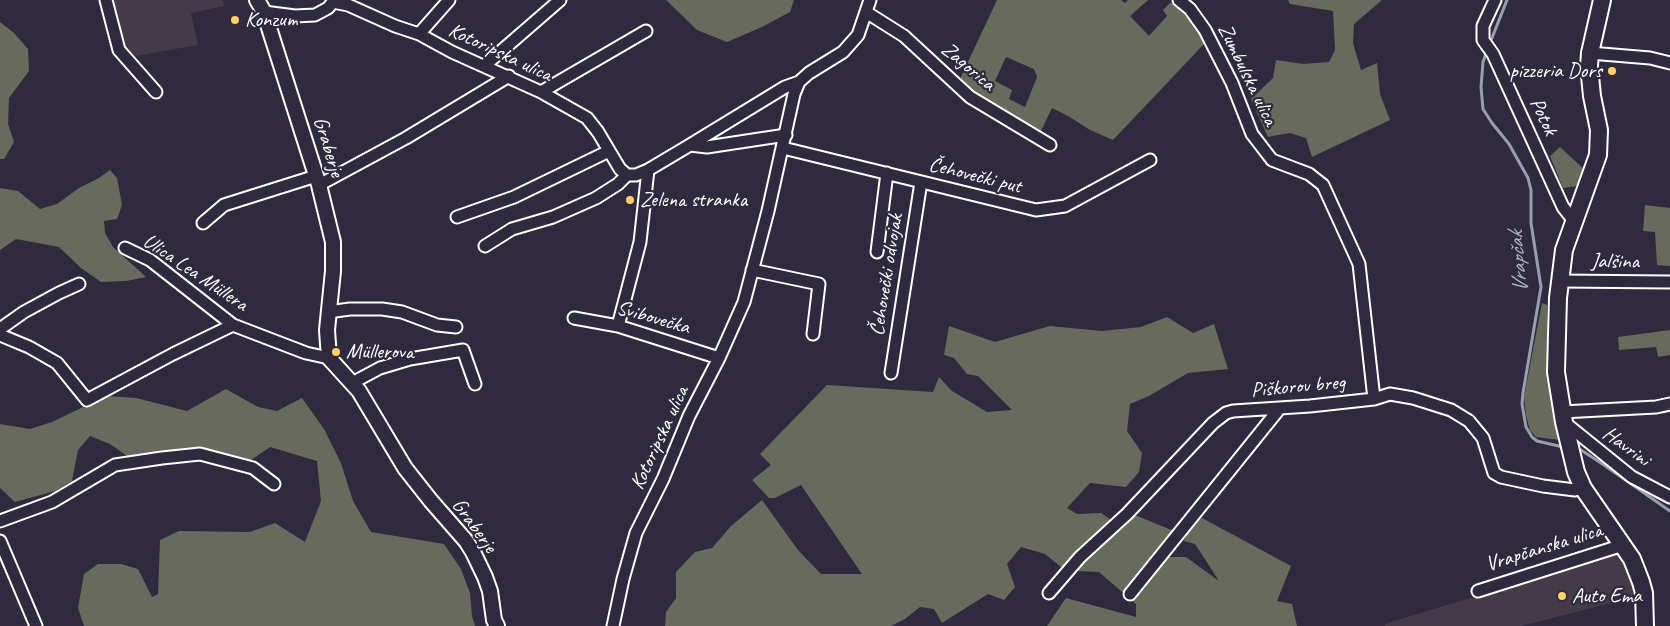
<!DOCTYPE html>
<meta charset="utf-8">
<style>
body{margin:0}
canvas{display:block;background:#2f2a3d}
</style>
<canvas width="1670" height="626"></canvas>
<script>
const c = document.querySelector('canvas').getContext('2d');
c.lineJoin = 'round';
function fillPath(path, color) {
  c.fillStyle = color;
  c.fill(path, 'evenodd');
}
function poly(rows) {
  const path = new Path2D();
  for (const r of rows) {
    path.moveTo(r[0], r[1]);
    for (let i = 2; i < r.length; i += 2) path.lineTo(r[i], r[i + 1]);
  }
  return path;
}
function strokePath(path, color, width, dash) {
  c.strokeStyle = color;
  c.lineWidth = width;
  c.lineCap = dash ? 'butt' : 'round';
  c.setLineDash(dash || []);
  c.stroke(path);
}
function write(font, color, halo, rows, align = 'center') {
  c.font = font + ' Caveat,sans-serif';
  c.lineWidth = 4.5;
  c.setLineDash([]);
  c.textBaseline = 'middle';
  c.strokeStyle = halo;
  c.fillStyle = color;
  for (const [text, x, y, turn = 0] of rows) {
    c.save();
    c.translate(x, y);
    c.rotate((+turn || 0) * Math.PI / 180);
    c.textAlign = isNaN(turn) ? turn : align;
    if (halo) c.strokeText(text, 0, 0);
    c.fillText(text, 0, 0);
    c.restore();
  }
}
fillPath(poly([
 [113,0,223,0,224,6,191,13,198,45,136,56,125,45],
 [1623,552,1639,596,1521,626,1385,626,1384,624]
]), '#443a48');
fillPath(poly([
 [666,0,794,0,790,12,762,27,727,42,697,30],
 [997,0,1121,0,1125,3,1128,0,1148,0,1130,16,1149,36,1167,16,1163,10,1170,3,1174,2,1193,22,1204,44,1113,140,1090,130,1068,116,1052,108,1040,133,984,103,959,81],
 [1006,57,1034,69,1037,77,1025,107,1009,99,1012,90,995,81],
 [1288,0,1382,0,1354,24,1353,43,1361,70,1377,63,1380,94,1390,120,1312,157,1306,138,1290,133,1268,137,1251,99,1273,78,1276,60,1303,64,1329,62,1335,50,1333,11,1290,4],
 [0,22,14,33,28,49,29,71,9,98,8,124,14,142,4,159,0,159],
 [1560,147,1585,170,1576,186,1563,188,1550,156],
 [110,170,117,178,122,205,117,219,104,221,105,233,113,247,146,277,126,281,101,282,81,268,59,247,16,239,0,250,0,188,18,191,40,209,57,204,79,188,99,178],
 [1645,205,1670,208,1670,266,1657,265,1655,232,1643,231],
 [1542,303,1547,305,1548,381,1560,440,1536,437,1530,430,1526,415,1524,397],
 [1167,317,1193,333,1214,324,1228,369,1188,373,1149,396,1130,404,1127,431,1142,453,1139,472,1126,487,1090,483,1067,508,1077,514,1101,513,1116,523,1125,511,1174,531,1166,557,1186,557,1219,581,1195,544,1184,541,1190,526,1202,518,1291,566,1277,601,1292,604,1297,626,1047,626,1066,598,1136,617,1136,604,1099,572,1077,571,1061,567,1045,554,1021,547,1007,564,1015,587,1004,600,988,594,942,623,934,609,920,607,905,619,891,626,665,626,666,612,676,598,676,572,695,552,712,548,731,526,762,500,798,550,821,574,862,574,801,485,775,498,769,498,752,480,771,465,760,454,827,385,933,392,939,377,952,391,987,412,1012,410,978,376,967,374,954,358,944,355,949,326,995,342,1050,326,1102,331,1141,327],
 [1670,330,1670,355,1658,357,1656,347,1619,350,1618,337],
 [226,389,258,407,277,411,302,398,324,429,341,463,353,501,371,532,444,544,461,569,470,593,472,616,475,626,84,626,78,608,84,574,98,564,121,564,138,569,152,597,158,594,160,540,179,531,250,532,275,523,305,542,321,501,317,461,270,447,248,462,200,448,127,456,110,444,90,436,78,450,72,481,55,491,15,502,0,488,0,424,30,429,52,422,106,396,136,398,187,411]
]), '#676a5c');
strokePath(poly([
 [1490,43,1507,0],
 [1487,51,1483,62,1481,87,1483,109,1492,123,1509,144,1528,178,1531,190,1531,223,1541,287,1523,393,1522,404,1526,427,1532,437,1537,441,1563,447],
 [1577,449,1581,450,1604,465,1670,511]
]), '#959fae', 3);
const minor = poly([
 [106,0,119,50,156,92],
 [1179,0,1190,9,1205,30,1232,83,1252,134,1272,160,1309,174,1323,185,1359,264,1374,399],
 [1495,0,1483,26,1483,40,1493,54,1563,207,1574,221],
 [264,12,295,16,315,15,328,8,333,2,348,5,395,26,419,34,452,52,541,92,587,118,598,132,620,169,627,175,636,175,648,170,690,145,707,147,786,135],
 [866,12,904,36,970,97,1050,145],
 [419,34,449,0],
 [1590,53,1650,58,1670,63],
 [484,66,560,0],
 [541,92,646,31],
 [690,145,785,87,799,82,809,73,843,52,858,35,870,0],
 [783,148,1036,210,1065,206,1150,160],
 [319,185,406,138,509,76],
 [457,217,514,197,609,151],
 [203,223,224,205,316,176],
 [485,246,512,229,553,217,596,198,618,184,627,175],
 [125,248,150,260,233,325,306,353,329,358],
 [877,252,887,173],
 [752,270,819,284,813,334],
 [1560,281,1670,282],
 [328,312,350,309,382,309,402,312,437,325,456,327],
 [574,318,618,326,719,358],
 [618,326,640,242,648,170],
 [0,329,24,312,59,293,79,284],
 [0,335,29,347,57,363,87,400,173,354,233,325],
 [891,373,921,182],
 [352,383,380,368,410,359,463,350,475,384],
 [1562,412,1656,407,1670,404],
 [1564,422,1632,477,1670,497],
 [0,521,52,502,115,465,162,458,200,454,253,468,274,484],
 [0,541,36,626],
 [1478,591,1623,545],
 [1049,593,1080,557,1127,514,1213,423,1226,413,1233,411,1310,406,1374,399,1390,394,1413,398,1451,410,1469,421,1483,438,1494,473,1501,477,1543,486,1575,490,1583,488],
 [1130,594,1280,408],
 [613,626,623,579,636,533,663,479,689,416,719,358,744,302,768,211,794,94,799,82]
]);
const tertiary = poly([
 [257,0,264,12,319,185,333,242,333,271,327,330,329,358,359,391,405,468,431,501,466,541,473,552,485,577,490,591,494,620,497,626]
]);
const secondary = poly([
 [1602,0,1590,53,1589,66,1592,96,1599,130,1598,155,1564,250,1558,298,1556,372,1564,422,1576,472,1583,488,1632,559,1641,582,1644,593,1645,626]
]);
strokePath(minor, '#fff', 15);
strokePath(tertiary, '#fff', 18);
strokePath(secondary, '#fff', 20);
strokePath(minor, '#2f2a3d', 11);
strokePath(tertiary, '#2f2a3d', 14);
strokePath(secondary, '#2f2a3d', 16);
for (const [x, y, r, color] of [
 [235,20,5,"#ffd166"],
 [1612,71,5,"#ffd166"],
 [630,200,5,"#ffd166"],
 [336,352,5,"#ffd166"],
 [1562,596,5,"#ffd166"]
]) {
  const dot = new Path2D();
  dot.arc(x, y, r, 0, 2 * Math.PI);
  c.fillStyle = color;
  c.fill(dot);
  strokePath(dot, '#2f2a3d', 2);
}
write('21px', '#fff', '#2f2a3d', [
 ["Konzum",245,20],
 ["pizzeria Dors",1602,71,"right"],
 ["Zelena stranka",640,200],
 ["Müllerova",346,352],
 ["Auto Ema",1572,596]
], 'left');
write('21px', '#fff', '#2f2a3d', [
 ["Kotoripska ulica",500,53,25],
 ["Zagorica",968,67,40],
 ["Zumbulska ulica",1247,75,64],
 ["Potok",1543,117,65],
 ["Graberje",328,147,73],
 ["Čehovečki put",975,176,14],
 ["Jalšina",1615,262,1],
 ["Ulica Lea Müllera",195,273,34],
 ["Čehovečki odvojak",887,275,-81],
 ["Svibovečka",653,318,16],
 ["Piškorov breg",1298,387,-5],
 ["Kotoripska ulica",660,438,-65],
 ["Havrini",1626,447,36],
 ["Graberje",474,526,54],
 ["Vrapčanska ulica",1544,548,-17]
]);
write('italic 22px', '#afb7c2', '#2f2a3d', [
 ["Vrapčak",1519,262,-95]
]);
</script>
